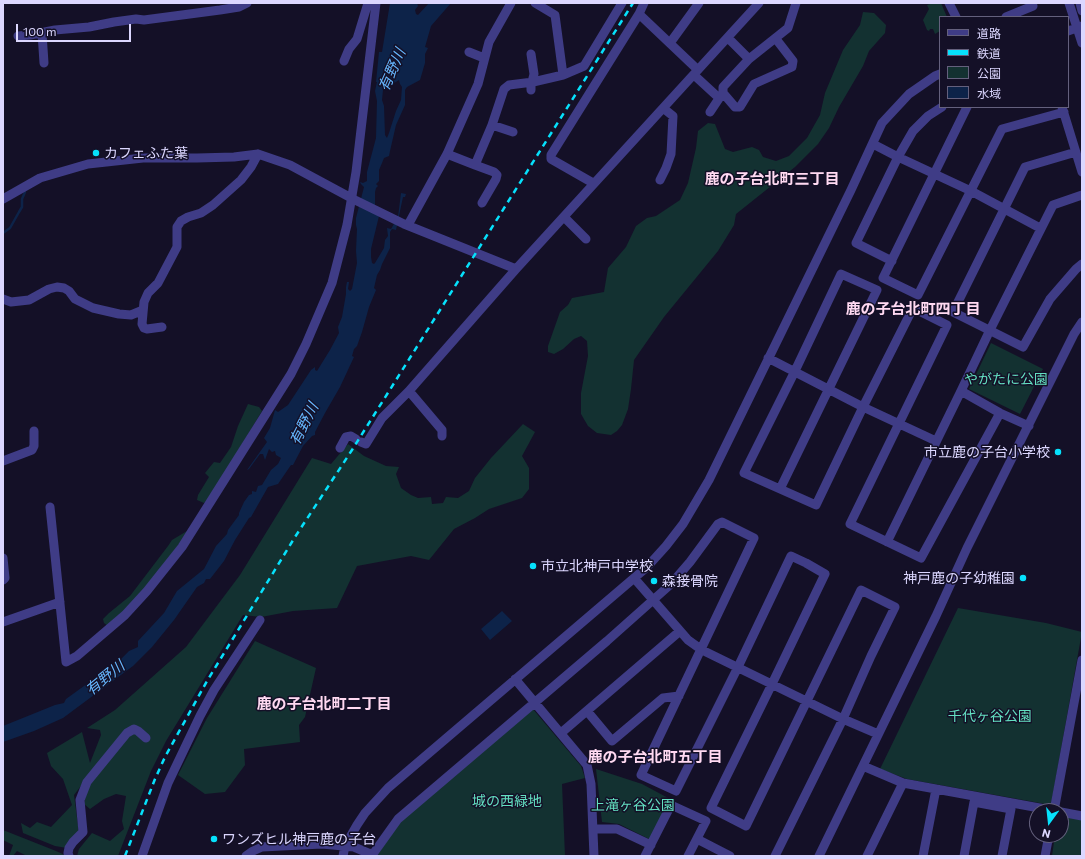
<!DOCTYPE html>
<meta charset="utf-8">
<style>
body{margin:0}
#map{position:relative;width:1085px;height:859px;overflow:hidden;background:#141027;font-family:Commissioner,"Noto Sans JP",sans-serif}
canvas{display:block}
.frame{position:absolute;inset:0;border:4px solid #dcd7ff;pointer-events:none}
.legend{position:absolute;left:939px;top:16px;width:130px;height:92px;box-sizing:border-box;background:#141027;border:1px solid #64607d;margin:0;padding:5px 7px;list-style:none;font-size:12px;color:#dcd7ff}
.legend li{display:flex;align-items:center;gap:8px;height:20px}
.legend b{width:20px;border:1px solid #64607d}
.north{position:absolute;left:1029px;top:803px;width:40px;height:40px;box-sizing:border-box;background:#141027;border:1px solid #64607d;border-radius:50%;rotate:195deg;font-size:11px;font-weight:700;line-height:16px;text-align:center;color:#dcd7ff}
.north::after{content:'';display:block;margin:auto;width:14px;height:18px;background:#06e1fc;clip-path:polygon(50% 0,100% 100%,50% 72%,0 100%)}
.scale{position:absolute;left:16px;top:24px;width:115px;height:18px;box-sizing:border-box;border:2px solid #dcd7ff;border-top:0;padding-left:5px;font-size:12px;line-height:14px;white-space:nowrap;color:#dcd7ff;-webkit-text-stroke:3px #141027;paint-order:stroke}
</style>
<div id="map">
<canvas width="1085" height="859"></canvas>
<div class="frame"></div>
<ul class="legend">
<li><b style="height:5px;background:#3f3c86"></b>道路</li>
<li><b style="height:5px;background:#06e1fc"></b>鉄道</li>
<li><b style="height:11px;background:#133131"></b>公園</li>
<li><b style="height:11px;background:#0d2349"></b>水域</li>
</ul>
<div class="north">N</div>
<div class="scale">100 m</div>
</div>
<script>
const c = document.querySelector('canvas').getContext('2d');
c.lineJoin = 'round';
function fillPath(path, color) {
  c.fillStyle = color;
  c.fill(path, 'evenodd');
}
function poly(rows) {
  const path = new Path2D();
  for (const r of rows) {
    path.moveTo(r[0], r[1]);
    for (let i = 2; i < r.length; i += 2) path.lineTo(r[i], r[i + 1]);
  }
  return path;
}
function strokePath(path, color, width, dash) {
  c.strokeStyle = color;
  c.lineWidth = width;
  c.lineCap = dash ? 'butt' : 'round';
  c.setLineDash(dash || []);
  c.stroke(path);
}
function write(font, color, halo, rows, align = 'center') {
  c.font = font + ' Commissioner,"Noto Sans JP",sans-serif';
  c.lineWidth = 3;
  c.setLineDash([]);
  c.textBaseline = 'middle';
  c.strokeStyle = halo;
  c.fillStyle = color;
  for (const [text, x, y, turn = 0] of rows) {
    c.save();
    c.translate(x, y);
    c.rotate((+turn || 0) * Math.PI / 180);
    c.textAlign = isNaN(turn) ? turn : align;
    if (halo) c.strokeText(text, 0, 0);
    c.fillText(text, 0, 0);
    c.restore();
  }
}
fillPath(poly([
 [933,3,941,3,947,17,940,17,940,31,935,34,933,29,930,29,929,31,927,30,923,20,929,9,927,5],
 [863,12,874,13,886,25,885,33,869,51,863,66,839,107,829,128,818,144,795,167,736,214,734,225,718,251,664,317,634,360,631,389,628,409,622,425,617,431,611,435,597,433,588,426,581,414,581,393,588,356,587,341,581,336,574,339,563,349,554,354,548,352,548,346,560,312,568,305,572,298,604,292,608,268,626,247,636,226,647,218,656,216,680,200,688,183,696,148,698,131,708,123,715,124,725,149,733,152,752,147,759,150,763,157,776,161,789,156,807,138,820,115,825,93,843,50,860,25],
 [991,343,1043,369,1020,414,969,389],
 [248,404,259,407,262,411,208,500,204,503,197,500,198,495,209,477,205,473,214,462,220,463,231,447,238,426],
 [523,424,535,432,522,456,529,468,529,489,522,498,489,509,475,518,454,529,429,560,411,556,357,566,337,608,293,611,261,617,243,615,166,741,151,771,118,856,77,856,79,849,92,833,110,841,124,829,122,821,126,796,116,794,104,799,90,809,84,804,87,789,83,783,74,795,79,833,67,848,55,846,23,833,21,823,30,828,37,822,51,827,72,805,63,779,51,766,47,753,82,732,90,763,101,735,100,730,87,728,115,710,186,647,240,575,312,458,331,464,348,444,364,456,386,466,399,467,396,474,401,488,411,495,418,498,431,497,432,504,443,503,446,497,458,498,469,491,475,478,491,458],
 [187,531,175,550,131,605,108,626,104,623,103,619,109,613,130,596,168,546,172,540],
 [958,608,1046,623,1082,632,1051,805,907,779,880,769],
 [255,641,316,668,305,717,299,725,300,742,244,749,245,765,225,792,205,794,178,775,207,718],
 [532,708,581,766,585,778,562,784,565,856,377,856,400,821],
 [596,769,642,784,670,799,651,840,619,824,602,822],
 [1061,816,1082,819,1082,856,1052,856,1055,835,1061,835],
 [3,830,56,851,67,856,27,856,17,851,13,856,9,856,13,845,3,840]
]), '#133131');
fillPath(poly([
 [390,3,417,3,418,6,415,10,416,14,418,15,429,3,451,3,431,26,425,47,428,48,425,54,425,63,420,80,407,87,405,90,405,105,396,125,390,151,389,156,384,158,382,163,379,170,379,181,376,184,378,186,376,188,375,192,375,207,379,216,371,249,371,257,372,263,374,264,375,263,384,248,385,240,388,236,387,228,391,229,398,217,401,193,406,194,405,197,403,197,396,230,392,229,390,232,390,248,382,264,380,270,377,275,374,288,376,290,369,307,362,332,357,346,354,349,352,356,354,357,340,387,325,413,315,432,315,435,312,436,303,446,293,465,291,465,278,484,268,487,251,517,249,518,235,540,224,561,210,579,206,579,204,583,197,587,174,620,152,647,133,666,63,718,34,731,3,742,3,726,55,705,64,703,66,699,120,660,129,651,138,647,138,641,164,613,177,591,204,569,216,546,227,534,228,530,239,515,239,513,244,502,249,495,252,494,252,491,256,492,258,486,262,485,271,470,278,464,281,458,276,455,275,451,272,452,269,449,265,460,263,454,260,454,249,469,247,470,267,442,264,438,270,428,275,410,278,412,288,405,311,370,315,367,315,370,317,371,330,350,339,333,338,327,342,317,346,294,346,287,347,282,349,282,348,289,350,291,352,289,357,263,356,251,357,229,356,225,356,218,364,187,361,184,360,182,363,183,367,181,367,172,376,138,377,101,375,91,377,82,376,82,379,52,382,52],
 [399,80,400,84,402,87,401,100,396,111,389,133,387,138,385,135,384,106,382,100,383,90],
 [502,611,512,621,490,640,481,629]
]), '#0d2349');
strokePath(poly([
 [3,233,10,228,19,212,22,207,22,199,25,192]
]), '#0d2349', 2.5);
strokePath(poly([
 [644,3,639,14,698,70],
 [949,3,956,17],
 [1069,3,1082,43],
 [1080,3,1082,11],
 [1006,17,1033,6,1031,3],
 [1068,31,1082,26],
 [42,33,44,63],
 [18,36,30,35,55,30,89,27,114,22,136,19,144,20,220,10,239,7,247,3],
 [728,38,749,59],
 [776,39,793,61,792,67,754,84,740,107,735,107,723,93,723,87,749,59,788,28,796,3],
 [670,43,699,3],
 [469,52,484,58],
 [531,54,534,74,531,86,531,90],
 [344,61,349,49,357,39,368,3],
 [563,75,584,66,622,3],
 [694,75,719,98],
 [967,107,883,278,918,295,1002,129,1064,112],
 [1062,107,1082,172],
 [710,112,722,94],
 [492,125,513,132],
 [873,144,898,157,971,191,1040,228],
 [1076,152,1025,167,953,312,1023,347,1050,299,1076,269,1082,264],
 [447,154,475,165,492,125,504,89,509,85,533,82,563,75,555,15,535,3],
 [475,165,494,172,497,175,496,179,482,203],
 [660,180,666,168,671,154,673,116,663,108],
 [593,183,551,159,551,155,639,14],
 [3,199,40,178,88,164,143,158,197,158,234,157,258,154,290,165,355,200,404,224,516,269],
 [564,217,586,239],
 [408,225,447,154,478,84,489,42,511,3],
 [892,261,856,243,898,157,913,131,928,116,942,107],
 [3,299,11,302,29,300,49,289,57,287,64,288,69,291,75,299,93,308,119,314,131,315,143,310],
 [162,327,147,329,144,328,142,324,144,302,148,293,158,283,177,247,177,227,181,221,188,217,201,213,213,205,241,180,251,167,258,154],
 [768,358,863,407,936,441],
 [961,391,1000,413,1029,426],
 [442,436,442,430,409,391,516,269,759,3],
 [361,442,366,444,382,418,409,391],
 [340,448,346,437,351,436,356,439],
 [3,461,32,450,34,446,34,431],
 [780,489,877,290,841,274,794,373,744,473,816,505,863,407,913,308,947,325,850,524,921,558,1000,413],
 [50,507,66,662,77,656,125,615,147,591,182,547,291,374,306,344,332,283,347,225,356,172,376,3],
 [887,542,961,391,990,330,1053,205,1082,195],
 [3,558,5,578,3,580],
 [634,578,688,640,702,650,843,719,878,734],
 [3,622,60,602],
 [515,679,587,765,591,784,594,856],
 [587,711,612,741,663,698,679,696],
 [561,733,680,631],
 [863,766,903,783,1056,811],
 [1054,811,1082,660],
 [1061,812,1082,816],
 [593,829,617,829,651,845],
 [697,839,730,856],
 [69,856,68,853,69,848,73,842,83,832,80,800,87,782,127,733,134,729,138,731,146,738],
 [142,856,168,783,200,716,214,690,260,620],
 [246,856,253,851,262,847,322,844,354,847,368,853,373,854,398,819,607,641,671,584,690,562,718,524,722,522,754,538,641,775,676,791,738,667,791,556,806,563,825,574,772,684,711,808,746,826,861,590,895,607,871,656,843,719,775,856],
 [343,856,345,846,357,825,365,813,388,788,647,567,666,546,683,524,709,480,851,190,882,123,909,94,935,76,940,74],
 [645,856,671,805,706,821,688,856],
 [819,856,936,616,967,548,1074,334,1082,322],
 [867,856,903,783],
 [923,856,936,789],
 [964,856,974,802,1011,809,1002,856],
 [1045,856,1049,835]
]), '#3f3c86', 9);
strokePath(poly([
 [125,856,155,779,165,757,207,681,295,537,352,450,633,3]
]), '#06e1fc', 2.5, [6, 5]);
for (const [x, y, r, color] of [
 [96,153,4,"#06e1fc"],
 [1058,452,4,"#06e1fc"],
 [533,566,4,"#06e1fc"],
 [1023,578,4,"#06e1fc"],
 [654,581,4,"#06e1fc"],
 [214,839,4,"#06e1fc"]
]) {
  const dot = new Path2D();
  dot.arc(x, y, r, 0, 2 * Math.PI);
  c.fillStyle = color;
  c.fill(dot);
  strokePath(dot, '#141027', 1.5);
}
write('14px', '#dcd7ff', '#141027', [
 ["カフェふた葉",104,153],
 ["市立鹿の子台小学校",1050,452,"right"],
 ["市立北神戸中学校",541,566],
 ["神戸鹿の子幼稚園",1015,578,"right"],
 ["森接骨院",662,581],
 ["ワンズヒル神戸鹿の子台",222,839]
], 'left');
write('14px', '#63dfc1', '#141027', [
 ["やがたに公園",1006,379],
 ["千代ヶ谷公園",990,716],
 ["城の西緑地",507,801],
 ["上滝ヶ谷公園",633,805]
]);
write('italic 15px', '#66b6fd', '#141027', [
 ["有野川",392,70,-66],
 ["有野川",304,424,-63],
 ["有野川",105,678,-39]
]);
write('bold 15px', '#ffd9f1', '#141027', [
 ["鹿の子台北町三丁目",772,179],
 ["鹿の子台北町四丁目",913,309],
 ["鹿の子台北町二丁目",324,704],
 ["鹿の子台北町五丁目",655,757]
]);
</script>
